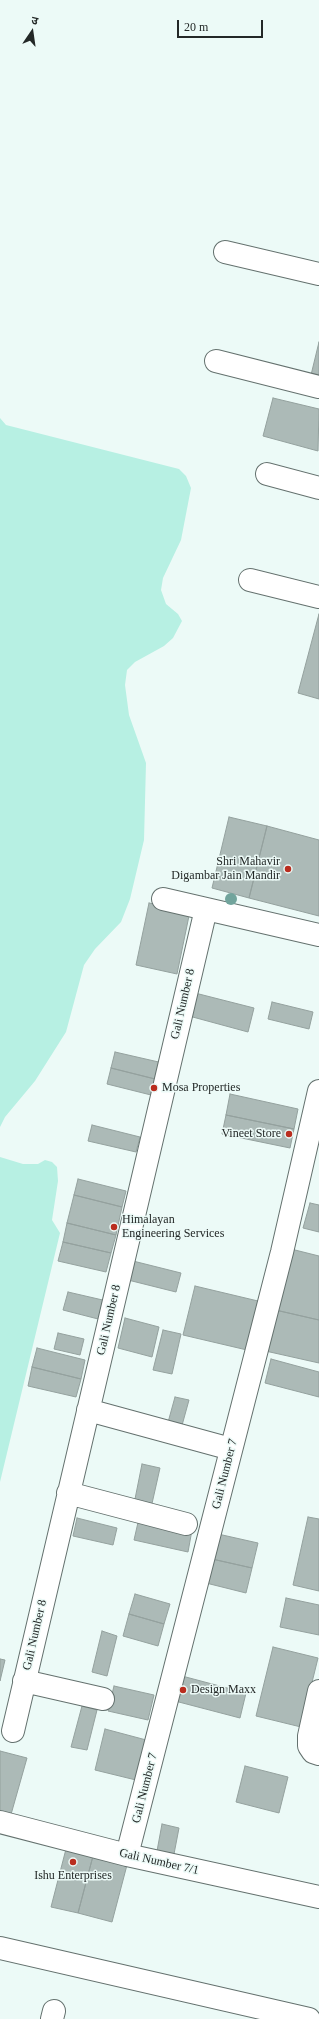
<!DOCTYPE html>
<meta charset="utf-8">
<style>
body{margin:0}
#map{position:relative;width:319px;height:2019px;overflow:hidden;background:#ecfaf7;font-family:"Times New Roman","Noto Sans Devanagari",serif}
canvas{display:block}
.north{position:absolute;left:12px;top:12px;width:40px;height:40px;-webkit-text-stroke:3px #ecfaf7;paint-order:stroke;rotate:13deg;font-size:11px;font-weight:700;line-height:16px;text-align:center;color:#232827}
.north::after{content:'';display:block;margin:auto;width:14px;height:18px;background:#232827;clip-path:polygon(50% 0,100% 100%,50% 72%,0 100%)}
.scale{position:absolute;left:177px;top:20px;width:86px;height:18px;box-sizing:border-box;border:2px solid #232827;border-top:0;padding-left:5px;font-size:12px;line-height:14px;white-space:nowrap;color:#232827;-webkit-text-stroke:3px #ecfaf7;paint-order:stroke}
</style>
<div id="map">
<canvas width="319" height="2019"></canvas>
<div class="north">उ</div>
<div class="scale">20 m</div>
</div>
<script>
const c = document.querySelector('canvas').getContext('2d');
c.lineJoin = 'round';
function fillPath(path, color) {
  c.fillStyle = color;
  c.fill(path, 'evenodd');
}
function poly(rows) {
  const path = new Path2D();
  for (const r of rows) {
    path.moveTo(r[0], r[1]);
    for (let i = 2; i < r.length; i += 2) path.lineTo(r[i], r[i + 1]);
  }
  return path;
}
function strokePath(path, color, width, dash) {
  c.strokeStyle = color;
  c.lineWidth = width;
  c.lineCap = dash ? 'butt' : 'round';
  c.setLineDash(dash || []);
  c.stroke(path);
}
function write(font, color, halo, rows, align = 'center') {
  c.font = font + ' "Times New Roman",serif';
  c.lineWidth = 3;
  c.setLineDash([]);
  c.textBaseline = 'middle';
  c.strokeStyle = halo;
  c.fillStyle = color;
  for (const [text, x, y, turn = 0] of rows) {
    c.save();
    c.translate(x, y);
    c.rotate((+turn || 0) * Math.PI / 180);
    c.textAlign = isNaN(turn) ? turn : align;
    if (halo) c.strokeText(text, 0, 0);
    c.fillText(text, 0, 0);
    c.restore();
  }
}
fillPath(poly([
 [0,418,6,425,179,469,186,476,191,488,181,540,163,578,161,590,166,604,178,614,182,621,173,638,164,646,135,662,127,670,125,685,129,715,146,763,144,840,130,899,121,922,95,949,84,965,66,1032,35,1081,5,1117,0,1127],
 [0,1157,23,1164,38,1164,45,1160,52,1162,57,1167,58,1181,52,1220,60,1233,0,1482]
]), '#b7f0e3');
const building = poly([
 [319,342,319,377,311,375,319,342],
 [273,398,319,409,318,451,263,436,273,398],
 [319,614,319,699,298,693,319,614],
 [229,817,267,826,249,898,212,888,229,817],
 [267,826,319,840,319,916,249,898,267,826],
 [149,903,190,911,177,974,136,965,149,903],
 [195,993,254,1008,248,1032,189,1016,195,993],
 [272,1002,313,1012,309,1029,268,1019,272,1002],
 [115,1052,163,1063,159,1080,111,1068,115,1052],
 [111,1068,159,1080,155,1096,107,1084,111,1068],
 [230,1094,298,1109,294,1129,226,1115,230,1094],
 [226,1115,294,1129,290,1148,222,1134,226,1115],
 [92,1125,140,1137,136,1152,88,1141,92,1125],
 [78,1179,126,1191,122,1207,74,1195,78,1179],
 [74,1195,122,1207,116,1235,67,1223,74,1195],
 [310,1203,319,1205,319,1232,303,1228,310,1203],
 [67,1223,116,1235,111,1253,63,1242,67,1223],
 [63,1242,111,1253,106,1272,58,1261,63,1242],
 [287,1248,319,1256,319,1320,271,1309,287,1248],
 [133,1261,181,1273,176,1292,128,1280,133,1261],
 [195,1286,258,1301,247,1350,183,1335,195,1286],
 [68,1292,107,1301,102,1320,63,1310,68,1292],
 [271,1309,319,1320,319,1363,261,1350,271,1309],
 [125,1318,159,1327,152,1357,118,1348,125,1318],
 [163,1330,181,1334,172,1374,153,1370,163,1330],
 [58,1333,84,1339,80,1355,54,1349,58,1333],
 [37,1348,85,1360,81,1379,32,1367,37,1348],
 [271,1359,319,1372,319,1397,265,1383,271,1359],
 [32,1367,81,1379,76,1397,28,1386,32,1367],
 [175,1397,189,1400,181,1429,167,1426,175,1397],
 [142,1464,160,1468,151,1508,134,1504,142,1464],
 [308,1517,319,1519,319,1591,293,1585,308,1517],
 [77,1518,117,1528,113,1545,73,1536,77,1518],
 [139,1518,192,1530,188,1552,134,1540,139,1518],
 [218,1534,258,1543,252,1568,212,1559,218,1534],
 [212,1559,252,1568,246,1593,206,1583,212,1559],
 [135,1594,170,1604,164,1624,129,1614,135,1594],
 [286,1598,319,1605,319,1635,280,1627,286,1598],
 [129,1614,164,1624,158,1646,123,1636,129,1614],
 [102,1631,117,1636,107,1676,92,1672,102,1631],
 [273,1647,318,1658,301,1727,256,1716,273,1647],
 [0,1659,5,1660,0,1681,0,1659],
 [182,1676,246,1693,240,1718,175,1701,182,1676],
 [114,1686,154,1695,148,1720,108,1711,114,1686],
 [82,1706,97,1710,87,1750,71,1747,82,1706],
 [105,1729,150,1741,140,1781,95,1770,105,1729],
 [0,1751,27,1758,10,1818,0,1815,0,1751],
 [245,1766,288,1777,279,1813,236,1802,245,1766],
 [162,1824,179,1828,174,1854,157,1851,162,1824],
 [66,1849,93,1856,78,1913,51,1907,66,1849],
 [93,1856,127,1865,112,1922,78,1913,93,1856]
]);
fillPath(building, '#acbab7');
strokePath(building, '#94a19e', 1);
const minor = poly([
 [225,252,319,274],
 [216,361,319,387],
 [267,474,319,488],
 [250,580,319,597],
 [163,899,319,935],
 [88,1410,231,1449],
 [68,1493,186,1524],
 [24,1681,103,1699],
 [319,1691,309,1736,309,1746,313,1752,319,1754],
 [13,1731,206,909],
 [0,1822,127,1855,319,1897],
 [127,1855,282,1252,319,1091],
 [0,1948,309,2019],
 [52,2019,54,2011]
]);
strokePath(minor, '#64716e', 24);
strokePath(minor, '#fff', 22);
c.fillStyle = '#71a49c';
for (const [x, y] of [
 [231,899]
]) {
  c.beginPath();
  c.arc(x, y, 6, 0, 2 * Math.PI);
  c.fill();
}
for (const [x, y, r, color] of [
 [288,869,4,"#ba2d1f"],
 [154,1088,4,"#ba2d1f"],
 [289,1134,4,"#ba2d1f"],
 [114,1227,4,"#ba2d1f"],
 [183,1690,4,"#ba2d1f"],
 [73,1862,4,"#ba2d1f"]
]) {
  const dot = new Path2D();
  dot.arc(x, y, r, 0, 2 * Math.PI);
  c.fillStyle = color;
  c.fill(dot);
  strokePath(dot, '#ecfaf7', 1.5);
}
write('12px', '#232827', '#ecfaf7', [
 ["Shri Mahavir",280,862,"right"],
 ["Digambar Jain Mandir",280,876,"right"],
 ["Mosa Properties",162,1088],
 ["Vineet Store",281,1134,"right"],
 ["Himalayan",122,1220],
 ["Engineering Services",122,1234],
 ["Design Maxx",191,1690],
 ["Ishu Enterprises",73,1876,"center"]
], 'left');
write('12px', '#232827', '#ecfaf7', [
 ["Gali Number 8",183,1004,-77],
 ["Gali Number 8",109,1320,-77],
 ["Gali Number 7",225,1474,-76],
 ["Gali Number 8",35,1635,-77],
 ["Gali Number 7",145,1788,-76],
 ["Gali Number 7/1",159,1862,13]
]);
</script>
